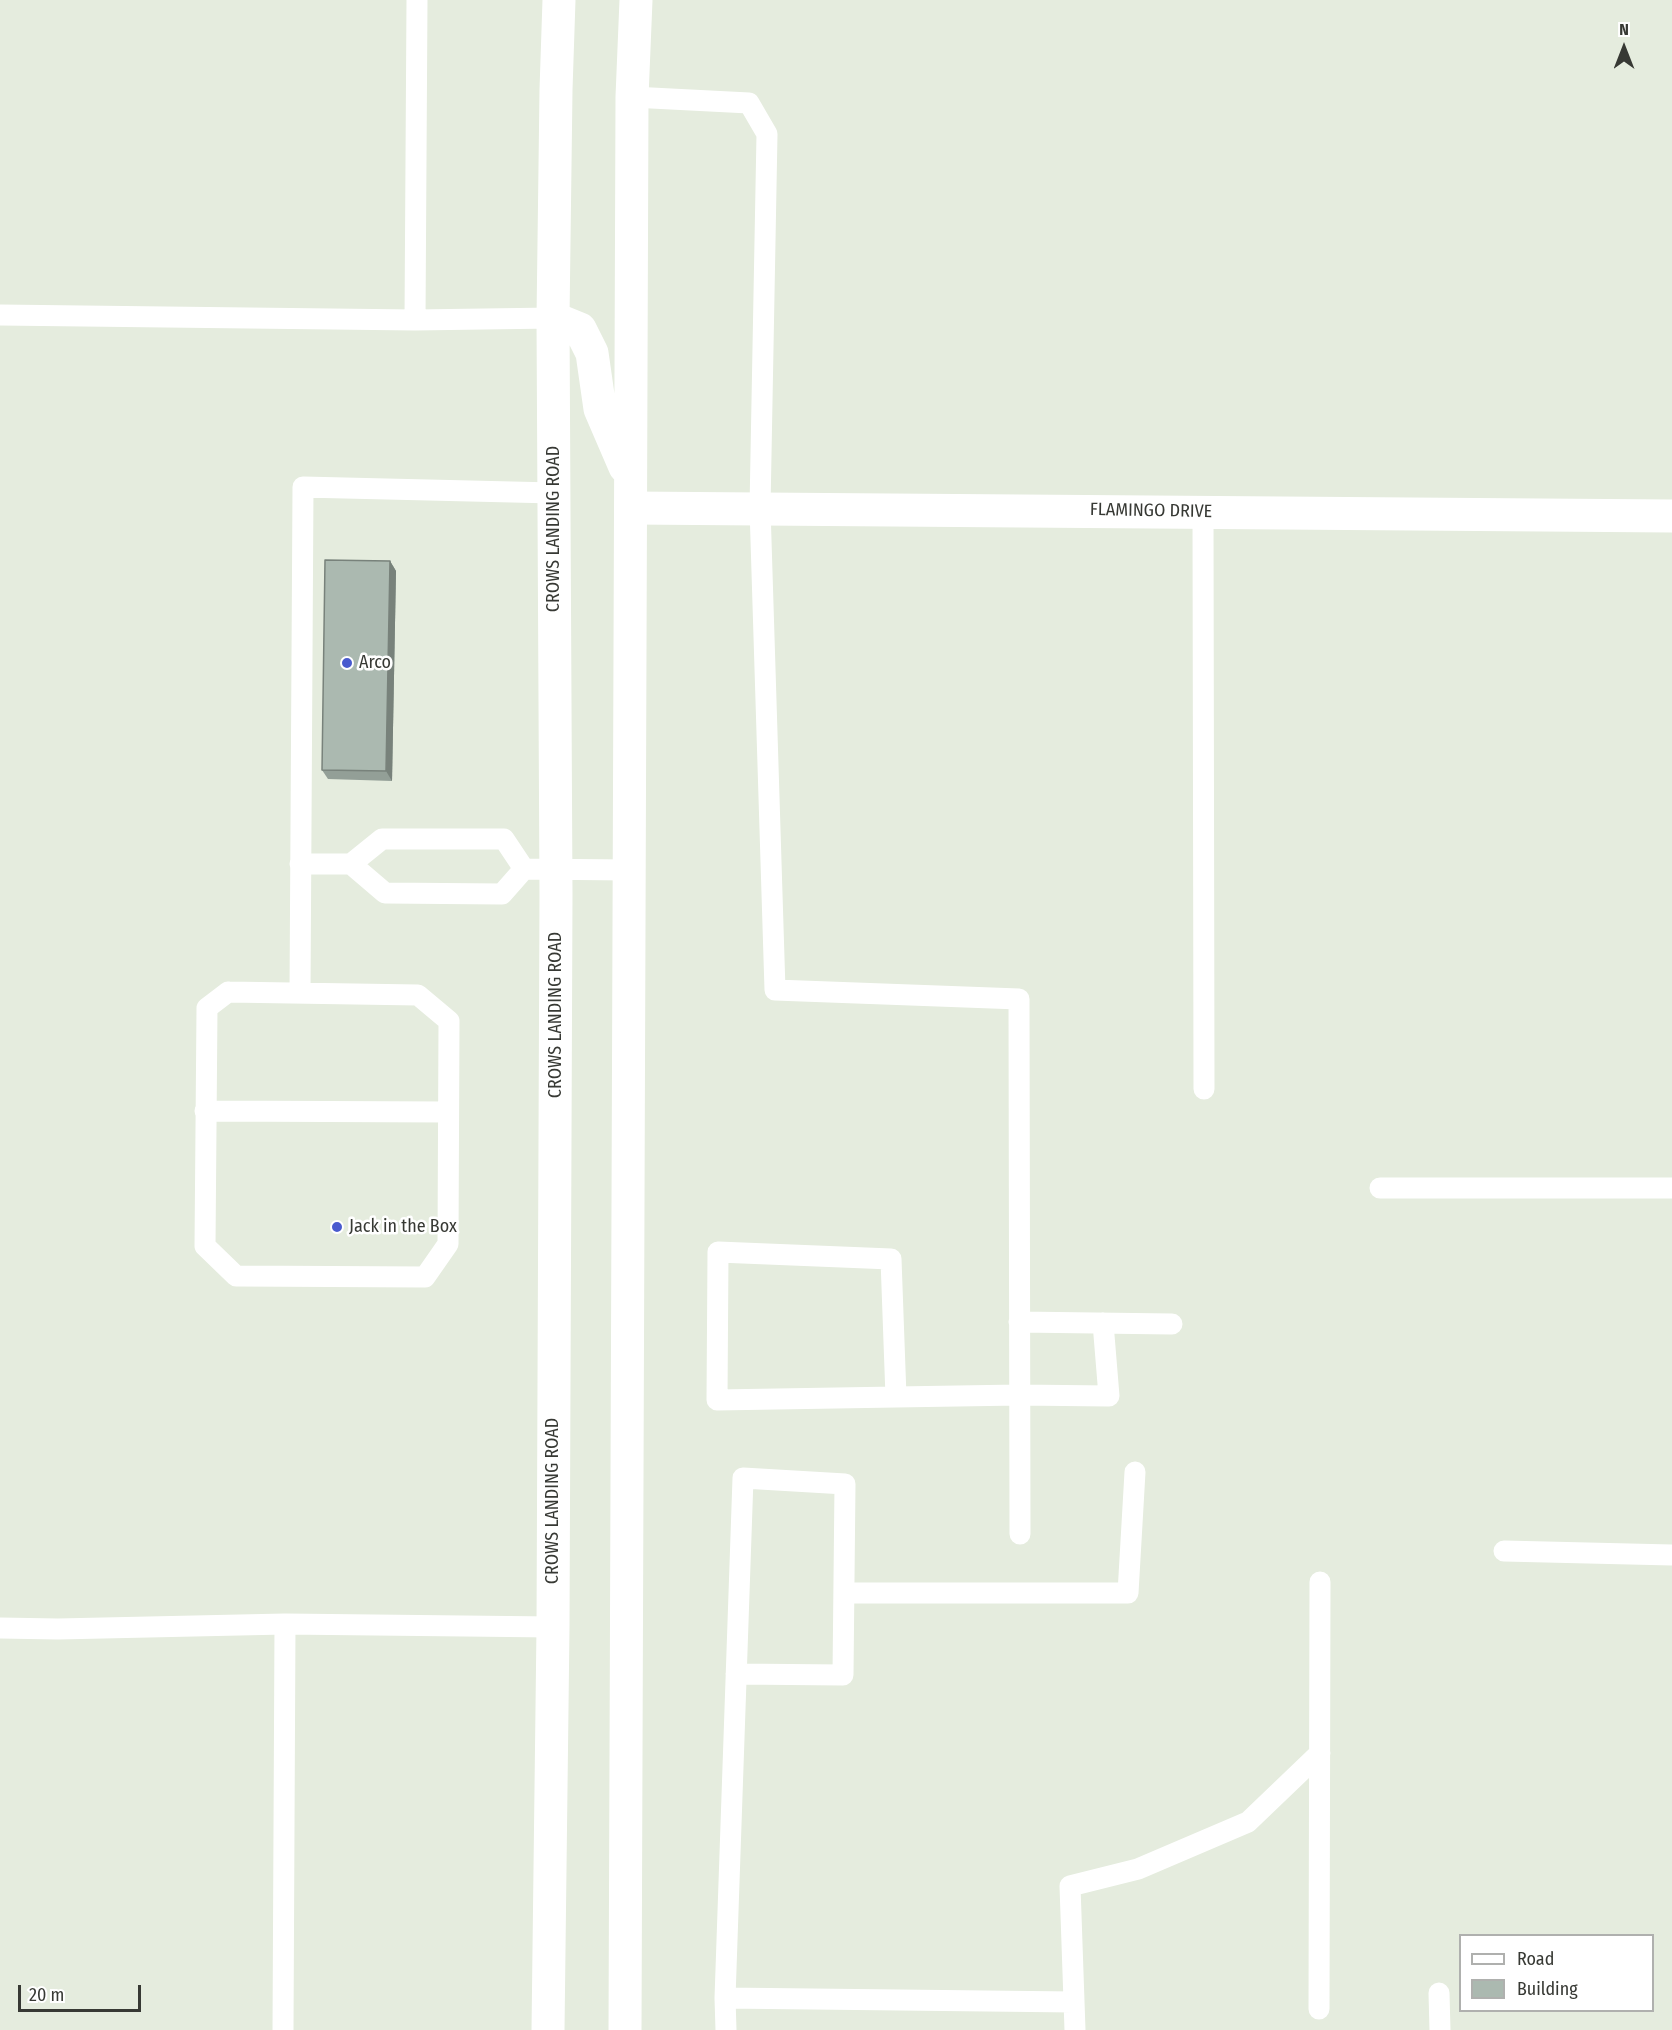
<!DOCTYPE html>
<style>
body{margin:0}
#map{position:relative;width:1672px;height:2030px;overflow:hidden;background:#e5ecde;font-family:"Fira Sans Condensed",sans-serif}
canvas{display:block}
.legend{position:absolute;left:1459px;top:1934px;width:195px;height:78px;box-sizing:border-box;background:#fff;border:2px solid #afb0ae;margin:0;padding:8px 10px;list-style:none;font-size:18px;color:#373934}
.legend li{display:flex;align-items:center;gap:12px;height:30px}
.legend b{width:30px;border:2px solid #afb0ae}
.north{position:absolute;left:1594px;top:18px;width:60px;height:60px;-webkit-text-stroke:4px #fff;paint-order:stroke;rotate:0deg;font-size:16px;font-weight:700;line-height:24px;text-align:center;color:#373934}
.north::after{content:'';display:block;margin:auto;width:21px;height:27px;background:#373934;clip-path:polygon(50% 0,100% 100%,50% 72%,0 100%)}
.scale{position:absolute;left:18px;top:1985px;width:123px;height:27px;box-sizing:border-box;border:3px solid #373934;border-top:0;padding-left:8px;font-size:18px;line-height:21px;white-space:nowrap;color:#373934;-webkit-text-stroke:4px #fff;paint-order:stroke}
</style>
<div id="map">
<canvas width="1672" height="2030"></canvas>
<ul class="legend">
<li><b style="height:8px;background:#fff"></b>Road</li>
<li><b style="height:16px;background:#abb9b0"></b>Building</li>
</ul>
<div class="north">N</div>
<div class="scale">20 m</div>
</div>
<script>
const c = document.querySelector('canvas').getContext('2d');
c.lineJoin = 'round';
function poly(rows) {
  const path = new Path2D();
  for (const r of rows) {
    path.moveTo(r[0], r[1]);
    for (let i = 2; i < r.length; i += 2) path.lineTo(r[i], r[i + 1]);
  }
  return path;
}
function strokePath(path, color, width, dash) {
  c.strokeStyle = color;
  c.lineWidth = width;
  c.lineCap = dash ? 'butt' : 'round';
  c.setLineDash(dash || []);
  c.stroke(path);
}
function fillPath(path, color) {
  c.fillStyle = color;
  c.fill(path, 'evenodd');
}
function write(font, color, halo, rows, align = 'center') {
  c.font = font + ' "Fira Sans Condensed",sans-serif';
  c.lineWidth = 5;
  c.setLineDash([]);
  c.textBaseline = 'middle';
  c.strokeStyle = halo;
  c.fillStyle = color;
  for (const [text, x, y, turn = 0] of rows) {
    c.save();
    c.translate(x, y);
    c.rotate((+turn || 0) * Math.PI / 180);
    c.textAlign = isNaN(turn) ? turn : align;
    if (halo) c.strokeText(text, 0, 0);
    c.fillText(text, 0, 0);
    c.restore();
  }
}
strokePath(poly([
 [632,97,749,103,767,134,760,508,775,990,1019,999,1020,1534],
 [0,315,415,320,553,318],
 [415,320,417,0],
 [1203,512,1204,1089],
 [300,864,351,864,382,839,504,839,524,869],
 [351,864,385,893,502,894,524,869,629,870],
 [228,992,418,995,449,1021,448,1244,425,1277,236,1276,205,1246,207,1008,228,992],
 [300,993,303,487,554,493],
 [205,1111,448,1112],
 [1380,1188,1672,1188],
 [1019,1322,1172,1324],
 [896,1397,891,1259,718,1252,717,1400,896,1397,1019,1395,1109,1396,1103,1323],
 [1504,1551,1672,1555],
 [844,1593,1128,1593,1135,1472],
 [0,1628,58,1629,285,1624,553,1627],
 [1439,1993,1440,2030],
 [725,1998,1074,2002],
 [1319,2009,1320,1582],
 [283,2030,285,1624],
 [726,2030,725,1998,743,1478,845,1484,843,1675,736,1674],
 [1075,2030,1070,1886,1138,1869,1248,1822,1320,1753]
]), '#fff', 21);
strokePath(poly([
 [631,508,1672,516]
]), '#fff', 33);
strokePath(poly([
 [553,318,580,329,592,353,600,409,625,467],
 [548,2030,553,1627,556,894,553,318,556,90,559,0],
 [625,2030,632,97,636,0]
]), '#fff', 33);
fillPath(poly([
 [390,561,396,571,392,781,328,779,322,770]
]), '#939f97');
fillPath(poly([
 [390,561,396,571,392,781,386,771]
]), '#78827b');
const building = poly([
 [325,560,390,561,386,771,322,770,325,560]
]);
fillPath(building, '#abb9b0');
strokePath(building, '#78827b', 1.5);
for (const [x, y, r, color] of [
 [347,663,6,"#495ace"],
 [337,1227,6,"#495ace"]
]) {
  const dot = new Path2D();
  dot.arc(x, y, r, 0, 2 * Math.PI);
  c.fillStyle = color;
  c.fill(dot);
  strokePath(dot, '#fff', 2);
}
write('18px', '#373934', '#fff', [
 ["FLAMINGO DRIVE",1151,511,1],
 ["CROWS LANDING ROAD",554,529,-90],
 ["CROWS LANDING ROAD",556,1015,-90],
 ["CROWS LANDING ROAD",553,1501,-90]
]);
write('18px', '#373934', '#fff', [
 ["Arco",359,663],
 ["Jack in the Box",349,1227]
], 'left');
</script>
